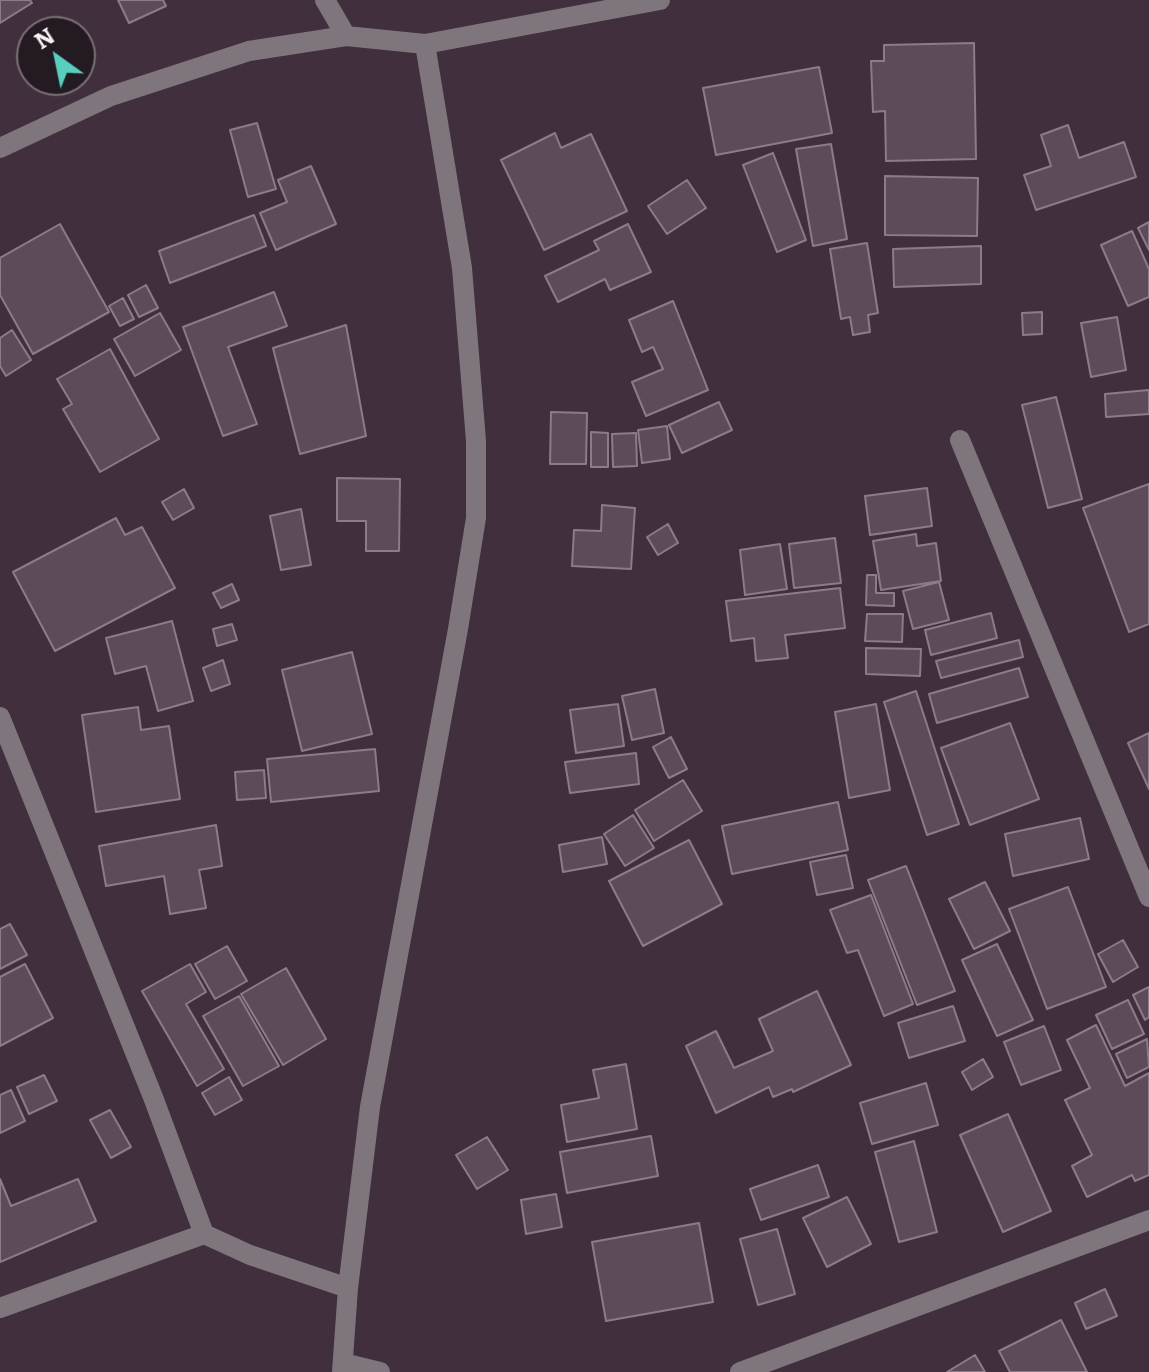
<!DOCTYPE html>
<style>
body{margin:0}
#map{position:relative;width:1149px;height:1372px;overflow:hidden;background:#422f3e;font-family:Literata,serif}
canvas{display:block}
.north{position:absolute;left:16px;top:16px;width:80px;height:80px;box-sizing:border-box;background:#231b21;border:2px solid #796f76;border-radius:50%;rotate:327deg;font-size:22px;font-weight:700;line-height:32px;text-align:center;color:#f9edf6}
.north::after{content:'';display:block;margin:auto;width:28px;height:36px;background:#58cebf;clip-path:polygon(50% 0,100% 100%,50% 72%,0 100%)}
</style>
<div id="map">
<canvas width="1149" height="1372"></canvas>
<div class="north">N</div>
</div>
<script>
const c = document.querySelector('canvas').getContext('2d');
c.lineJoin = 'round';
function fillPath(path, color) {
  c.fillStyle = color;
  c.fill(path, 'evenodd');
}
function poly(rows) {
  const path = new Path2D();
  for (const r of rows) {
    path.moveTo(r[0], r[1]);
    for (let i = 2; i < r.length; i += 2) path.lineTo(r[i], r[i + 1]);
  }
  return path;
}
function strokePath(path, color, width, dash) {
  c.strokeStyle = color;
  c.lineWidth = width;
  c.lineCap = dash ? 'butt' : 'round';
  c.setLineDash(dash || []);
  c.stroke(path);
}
const building = poly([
 [0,0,30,0,32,3,0,23,0,0],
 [118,0,163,0,166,6,129,23,118,0],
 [974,43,976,159,886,161,885,111,873,112,871,61,884,61,884,45,974,43],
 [819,67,832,133,716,155,703,88,819,67],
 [257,123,276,189,248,197,230,130,257,123],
 [1068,125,1079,158,1124,142,1136,177,1036,210,1024,175,1051,166,1041,135,1068,125],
 [555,133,561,148,591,134,627,211,544,250,501,160,555,133],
 [831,144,847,239,813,246,796,149,831,144],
 [773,153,806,240,777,252,743,165,773,153],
 [311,166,336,224,276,250,260,213,287,202,278,180,311,166],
 [885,176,978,178,977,236,885,235,885,176],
 [687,180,706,208,667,234,648,206,687,180],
 [254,215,266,246,170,283,159,251,254,215],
 [1149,222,1149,250,1138,228,1149,222],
 [60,224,109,312,33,354,0,295,0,258,60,224],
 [628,224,651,272,610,290,605,279,558,302,545,276,599,250,594,241,628,224],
 [1132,231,1149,269,1149,297,1128,306,1101,245,1132,231],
 [867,243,878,313,868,315,870,332,853,335,850,317,841,319,830,249,867,243],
 [981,246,981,284,894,287,893,249,981,246],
 [146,285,158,308,139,317,128,295,146,285],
 [274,292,287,326,228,347,257,424,223,436,183,327,274,292],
 [123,298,134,319,120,326,109,306,123,298],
 [673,301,708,390,646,416,632,382,663,369,653,347,642,352,629,320,673,301],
 [1042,312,1042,334,1023,335,1022,313,1042,312],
 [160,313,181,350,135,376,114,339,160,313],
 [1117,317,1126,370,1091,377,1081,323,1117,317],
 [346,325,366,436,300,454,273,348,346,325],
 [12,330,31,360,6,376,0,366,0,338,12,330],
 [110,349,159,439,100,472,63,409,72,404,57,379,110,349],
 [1149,390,1149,414,1106,417,1105,394,1149,390],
 [1056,397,1082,499,1048,508,1022,405,1056,397],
 [719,402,732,430,682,453,669,425,719,402],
 [551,412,587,413,586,464,550,464,551,412],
 [667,426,670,459,642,463,638,430,667,426],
 [591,432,608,433,608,467,591,467,591,432],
 [636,433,637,466,613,467,612,434,636,433],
 [337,478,400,479,399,551,366,551,366,521,337,521,337,478],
 [1149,484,1149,624,1129,632,1083,508,1149,484],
 [927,488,932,526,870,535,865,496,927,488],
 [184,489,194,508,173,520,162,502,184,489],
 [602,505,635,508,631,569,572,566,574,530,601,531,602,505],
 [301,509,311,565,281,570,270,516,301,509],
 [116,518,125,535,142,527,175,588,55,651,13,572,116,518],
 [668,524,678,543,658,555,647,537,668,524],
 [916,534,917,546,936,543,941,581,881,590,873,541,916,534],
 [835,538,841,583,794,588,789,544,835,538],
 [780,544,787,589,745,595,740,550,780,544],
 [867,575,876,575,876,593,894,593,894,606,866,605,867,575],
 [939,582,949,620,913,629,903,591,939,582],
 [232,584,239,600,221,608,213,593,232,584],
 [840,588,845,628,785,635,788,658,756,661,754,638,731,641,726,601,840,588],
 [991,613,997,638,931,655,925,630,991,613],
 [867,614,903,614,902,642,865,641,867,614],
 [172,621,193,701,158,711,146,666,115,674,106,638,172,621],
 [232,624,237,640,217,646,213,629,232,624],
 [1019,640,1023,657,941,678,936,661,1019,640],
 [866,648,921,649,920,676,866,674,866,648],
 [352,652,372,734,302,751,282,670,352,652],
 [223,660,230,684,211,691,203,668,223,660],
 [1019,668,1028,697,937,723,929,694,1019,668],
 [655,689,664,733,632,740,622,696,655,689],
 [916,691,959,824,927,835,884,702,916,691],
 [618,704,624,746,576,753,570,710,618,704],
 [876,704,890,790,849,798,835,712,876,704],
 [138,707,141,730,169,726,180,799,96,812,82,715,138,707],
 [1010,723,1039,799,970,825,941,748,1010,723],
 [1149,733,1149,789,1128,743,1149,733],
 [671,737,687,769,669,778,653,747,671,737],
 [375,749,379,791,271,802,267,759,375,749],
 [636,753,639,784,570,793,565,762,636,753],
 [264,770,266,798,237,800,235,772,264,770],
 [683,780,702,811,654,841,635,810,683,780],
 [838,802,848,850,732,874,722,826,838,802],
 [633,815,654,848,625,866,604,834,633,815],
 [1080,818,1089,859,1013,876,1005,834,1080,818],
 [216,825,222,866,199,870,206,908,170,914,164,876,106,886,99,846,216,825],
 [602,837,607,864,563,872,559,845,602,837],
 [689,840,722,904,643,946,609,881,689,840],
 [846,855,853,888,817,895,810,862,846,855],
 [906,866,955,991,917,1005,868,880,906,866],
 [985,882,1010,931,974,949,949,899,985,882],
 [1068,887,1106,987,1047,1009,1009,909,1068,887],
 [871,895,913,1004,884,1016,858,950,847,953,830,910,871,895],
 [10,924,27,955,0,969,0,929,10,924],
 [1123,940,1138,967,1113,982,1098,954,1123,940],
 [997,944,1033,1020,997,1036,962,960,997,944],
 [227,946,247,981,215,999,195,964,227,946],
 [25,964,53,1018,0,1046,0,977,25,964],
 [190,964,206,992,186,1004,224,1069,197,1086,142,991,190,964],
 [286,968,326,1039,283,1065,241,994,286,968],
 [1149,987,1149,1017,1145,1020,1133,995,1149,987],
 [817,991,851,1065,793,1092,792,1089,773,1097,769,1087,716,1113,686,1046,716,1031,734,1068,773,1051,759,1019,817,991],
 [239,996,279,1066,243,1086,203,1016,239,996],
 [1128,1000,1144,1034,1112,1049,1096,1015,1128,1000],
 [953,1006,965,1041,909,1058,898,1023,953,1006],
 [1096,1025,1125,1086,1149,1073,1149,1175,1135,1181,1132,1175,1087,1197,1072,1166,1092,1155,1065,1100,1090,1088,1067,1040,1096,1025],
 [1044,1026,1061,1070,1021,1085,1004,1042,1044,1026],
 [1147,1039,1149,1067,1127,1078,1116,1054,1147,1039],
 [983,1059,993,1077,972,1090,962,1072,983,1059],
 [626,1064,637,1129,567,1142,561,1105,599,1098,593,1070,626,1064],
 [44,1075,57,1101,29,1114,17,1087,44,1075],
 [229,1077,242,1100,215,1115,202,1093,229,1077],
 [926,1083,938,1125,872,1144,860,1103,926,1083],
 [11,1090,25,1121,0,1133,0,1095,11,1090],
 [110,1110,131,1147,111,1158,90,1120,110,1110],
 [1008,1114,1051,1211,1003,1232,960,1135,1008,1114],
 [651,1136,658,1176,567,1193,560,1152,651,1136],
 [487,1137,508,1170,477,1189,456,1155,487,1137],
 [914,1141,937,1232,899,1242,875,1152,914,1141],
 [818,1165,829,1197,761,1220,750,1189,818,1165],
 [0,1179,11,1206,78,1179,96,1221,0,1262,0,1179],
 [556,1194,562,1227,526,1234,521,1200,556,1194],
 [847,1197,871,1244,827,1267,803,1218,847,1197],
 [699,1223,713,1302,606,1321,592,1242,699,1223],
 [777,1229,795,1294,758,1305,740,1239,777,1229],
 [1105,1289,1117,1316,1086,1329,1075,1303,1105,1289],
 [1061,1320,1087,1372,1010,1372,999,1351,1061,1320],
 [975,1355,985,1372,947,1372,975,1355]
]);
fillPath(building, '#5e4b5a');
strokePath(building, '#8f798a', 2);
strokePath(poly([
 [325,0,346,36],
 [0,148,111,96,249,51,346,36,425,44,660,0],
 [960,440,1149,897],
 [0,717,153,1097,204,1234,250,1255,348,1288],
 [0,1308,204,1234],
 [343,1363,380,1372],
 [342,1372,348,1288,370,1107,458,629,476,518,476,441,462,268,425,44],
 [740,1372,1149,1220]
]), '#7f767d', 20);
</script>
